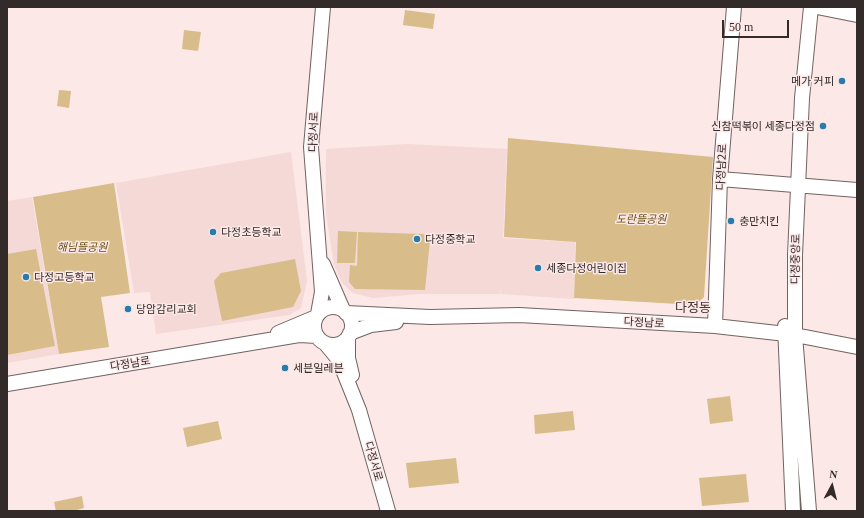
<!DOCTYPE html>
<meta charset="utf-8">
<style>
body{margin:0}
#map{position:relative;width:864px;height:518px;overflow:hidden;background:#fbe8e7;font-family:Georgia,serif}
canvas{display:block}
.frame{position:absolute;inset:0;border:8px solid #322b2a;pointer-events:none}
.north{position:absolute;left:812px;top:466px;width:40px;height:40px;-webkit-text-stroke:3px #fbe8e7;paint-order:stroke;rotate:7deg;font-size:11px;font-weight:700;line-height:16px;text-align:center;color:#322b2a}
.north::after{content:'';display:block;margin:auto;width:14px;height:18px;background:#322b2a;clip-path:polygon(50% 0,100% 100%,50% 72%,0 100%)}
.scale{position:absolute;left:722px;top:20px;width:67px;height:18px;box-sizing:border-box;border:2px solid #322b2a;border-top:0;padding-left:5px;font-size:12px;line-height:14px;white-space:nowrap;color:#322b2a;-webkit-text-stroke:3px #fbe8e7;paint-order:stroke}
</style>
<div id="map">
<canvas width="864" height="518"></canvas>
<div class="frame"></div>
<div class="north">N</div>
<div class="scale">50 m</div>
</div>
<script>
const c = document.querySelector('canvas').getContext('2d');
c.lineJoin = 'round';
function fillPath(path, color) {
  c.fillStyle = color;
  c.fill(path, 'evenodd');
}
function poly(rows) {
  const path = new Path2D();
  for (const r of rows) {
    if (r.length === 3) {
      path.moveTo(r[0] + r[2], r[1]);
      path.arc(r[0], r[1], r[2], 0, 2 * Math.PI);
      continue;
    }
    path.moveTo(r[0], r[1]);
    for (let i = 2; i < r.length; i += 2) path.lineTo(r[i], r[i + 1]);
  }
  return path;
}
function strokePath(path, color, width, dash) {
  c.strokeStyle = color;
  c.lineWidth = width;
  c.lineCap = dash ? 'butt' : 'round';
  c.setLineDash(dash || []);
  c.stroke(path);
}
function write(font, color, halo, rows, align = 'center') {
  c.font = font + ' Georgia,"Noto Sans KR",serif';
  c.lineWidth = 3;
  c.setLineDash([]);
  c.textBaseline = 'middle';
  c.strokeStyle = halo;
  c.fillStyle = color;
  for (const [text, x, y, turn = 0] of rows) {
    c.save();
    c.translate(x, y);
    c.rotate((+turn || 0) * Math.PI / 180);
    c.textAlign = isNaN(turn) ? turn : align;
    if (halo) c.strokeText(text, 0, 0);
    c.fillText(text, 0, 0);
    c.restore();
  }
}
fillPath(poly([
 [407,144,507,149,503,238,575,242,574,299,501,294,501,289,500,294,420,294,373,298,353,293,342,283,334,265,326,213,326,149],
 [291,152,307,281,301,308,289,315,156,334,150,292,134,293,116,183],
 [32,197,59,354,7,363,7,201]
]), '#f4d9d6');
fillPath(poly([
 [405,10,435,14,433,29,403,25],
 [184,30,201,32,198,51,182,49],
 [59,90,71,91,69,108,57,106],
 [508,138,713,157,704,297,696,305,574,298,576,242,504,237],
 [114,183,130,293,101,297,109,347,59,354,33,197],
 [338,231,357,232,355,263,337,263],
 [358,232,424,234,430,240,425,290,355,289,349,282,350,265,357,266],
 [36,249,55,346,7,355,7,254],
 [295,259,301,291,293,307,222,321,214,281,221,273],
 [730,396,733,421,710,424,707,399],
 [573,411,575,430,535,434,534,415],
 [218,421,222,439,187,447,183,428],
 [456,458,459,483,409,488,406,463],
 [746,474,749,502,702,506,699,478],
 [82,496,84,508,73,511,56,511,54,502]
]), '#d8bd8b');
const minor = poly([
 [817,7,857,15],
 [720,179,857,190],
 [323,264,343,310],
 [333,326,19],
 [346,313,430,317,519,315,715,326,795,335,857,347],
 [318,314,322,292,311,147,323,7],
 [715,326,720,179,734,7],
 [785,326,793,511],
 [278,333,316,317],
 [350,333,371,325,396,322],
 [348,337,348,358,352,375],
 [325,343,339,360,359,410,388,511],
 [7,384,299,335,317,336],
 [809,511,795,335,795,255,802,98,811,7]
]);
strokePath(minor, '#726261', 16);
strokePath(minor, '#fff', 14);
for (const [x, y, r, color] of [
 [842,81,4,"#277cac"],
 [823,126,4,"#277cac"],
 [731,221,4,"#277cac"],
 [213,232,4,"#277cac"],
 [417,239,4,"#277cac"],
 [538,268,4,"#277cac"],
 [26,277,4,"#277cac"],
 [128,309,4,"#277cac"],
 [285,368,4,"#277cac"]
]) {
  const dot = new Path2D();
  dot.arc(x, y, r, 0, 2 * Math.PI);
  c.fillStyle = color;
  c.fill(dot);
  strokePath(dot, '#fbe8e7', 1.5);
}
write('11px', '#322b2a', '#fbe8e7', [
 ["메가 커피",834,81,"right"],
 ["신참떡볶이 세종다정점",815,126,"right"],
 ["충만치킨",739,221],
 ["다정초등학교",221,232],
 ["다정중학교",425,239],
 ["세종다정어린이집",546,268],
 ["다정고등학교",34,277],
 ["당암감리교회",136,309],
 ["세븐일레븐",293,368]
], 'left');
write('11px', '#322b2a', '#fbe8e7', [
 ["다정서로",313,132,-88],
 ["다정남2로",721,167,-87],
 ["다정중앙로",795,259,-89],
 ["다정남로",644,322,3],
 ["다정남로",130,363,-9],
 ["다정서로",374,461,74]
]);
write('italic 11px', '#694e11', '#fbe8e7', [
 ["도란뜰공원",641,219],
 ["해님뜰공원",82,247]
]);
write('13px', '#453635', '#fbe8e7', [
 ["다정동",693,307]
]);
</script>
